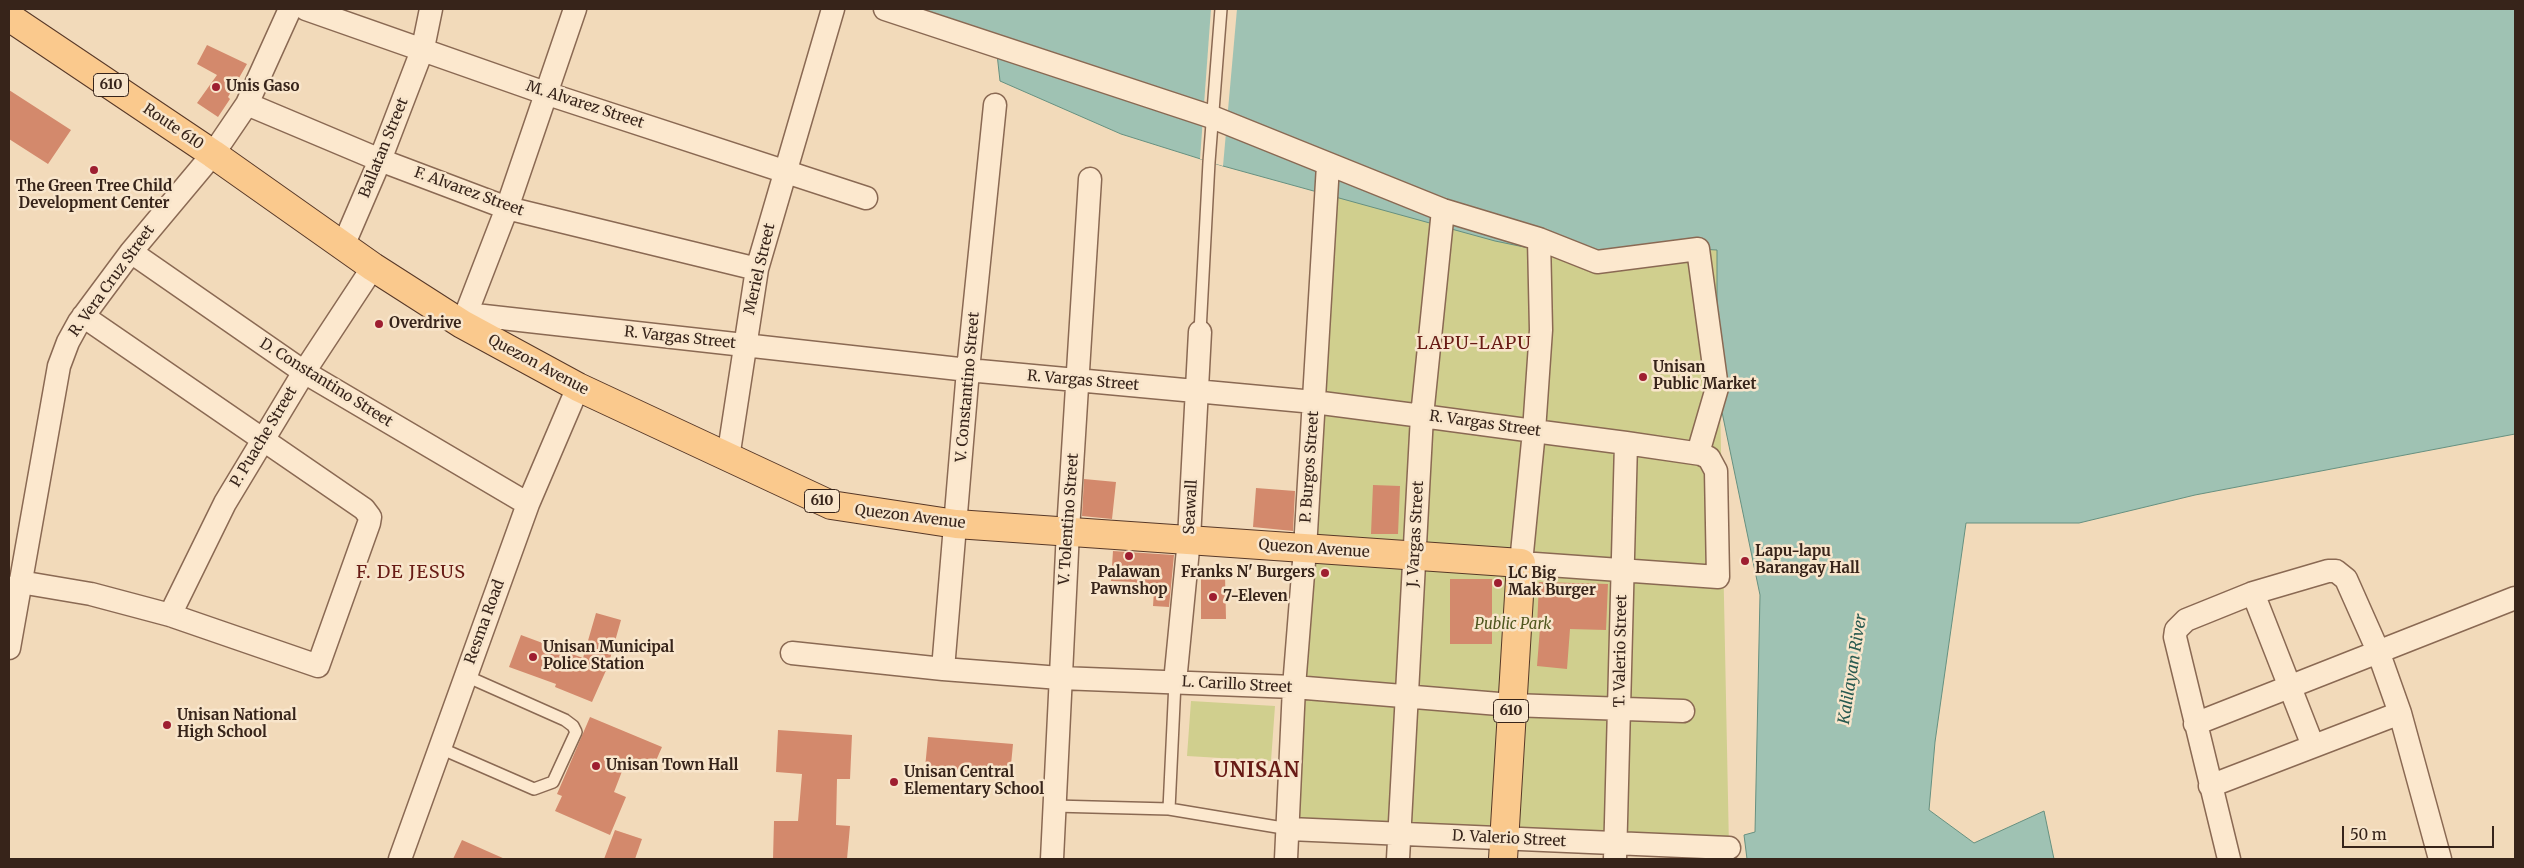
<!DOCTYPE html>
<style>
body{margin:0}
#map{position:relative;width:2524px;height:868px;overflow:hidden;background:#f2daba;font-family:Merriweather,serif}
canvas{display:block}
.frame{position:absolute;inset:0;border:10px solid #37241a;pointer-events:none}
.scale{position:absolute;left:2342px;top:826px;width:152px;height:22px;box-sizing:border-box;border:2px solid #37241a;border-top:0;padding-left:6px;font-size:15px;line-height:18px;white-space:nowrap;color:#37241a;-webkit-text-stroke:4px #f8e5cb;paint-order:stroke}
</style>
<div id="map">
<canvas width="2524" height="868"></canvas>
<div class="frame"></div>
<div class="scale">50 m</div>
</div>
<script>
const c = document.querySelector('canvas').getContext('2d');
c.lineJoin = 'round';
function fillPath(path, color) {
  c.fillStyle = color;
  c.fill(path, 'evenodd');
}
function poly(rows) {
  const path = new Path2D();
  for (const r of rows) {
    path.moveTo(r[0], r[1]);
    for (let i = 2; i < r.length; i += 2) path.lineTo(r[i], r[i + 1]);
  }
  return path;
}
function strokePath(path, color, width, dash) {
  c.strokeStyle = color;
  c.lineWidth = width;
  c.lineCap = dash ? 'butt' : 'round';
  c.setLineDash(dash || []);
  c.stroke(path);
}
function write(font, color, halo, rows, align = 'center') {
  c.font = font + ' Merriweather,serif';
  c.lineWidth = 5;
  c.setLineDash([]);
  c.textBaseline = 'middle';
  c.strokeStyle = halo;
  c.fillStyle = color;
  for (const [text, x, y, turn = 0] of rows) {
    c.save();
    c.translate(x, y);
    c.rotate((+turn || 0) * Math.PI / 180);
    c.textAlign = isNaN(turn) ? turn : align;
    if (halo) c.strokeText(text, 0, 0);
    c.fillText(text, 0, 0);
    c.restore();
  }
}
fillPath(poly([
 [1328,165,1717,250,1729,848,1289,829],
 [1191,701,1275,706,1271,761,1187,756]
]), '#d0cf8e');
const water = poly([
 [887,9,2515,9,2515,434,2195,495,2079,523,1966,523,1935,742,1929,810,1974,843,2044,811,2054,859,1747,859,1744,835,1755,832,1760,595,1717,388,1717,250,1698,249,1597,262,1495,241,1223,166,1121,134,1000,81,996,45,887,9]
]);
fillPath(water, '#9fc2b3');
strokePath(water, '#669080', 1);
fillPath(poly([
 [1211,9,1237,9,1223,166,1200,159]
]), '#f2daba');
fillPath(poly([
 [207,45,247,64,228,97,230,99,218,117,197,103,217,75,197,64],
 [9,90,71,130,48,164,9,139],
 [1084,479,1116,482,1112,519,1082,516],
 [1373,485,1400,486,1398,534,1371,534],
 [1256,488,1295,491,1293,531,1253,527],
 [1113,551,1174,555,1169,607,1153,606,1154,591,1134,590,1135,582,1111,581],
 [1225,575,1226,619,1201,619,1201,576],
 [1450,579,1492,579,1492,644,1450,644],
 [1539,582,1608,584,1606,630,1570,629,1567,669,1537,666,1540,628,1537,628],
 [596,613,621,620,608,666,592,702,555,687,556,684,509,667,521,635,583,658],
 [590,717,662,747,651,772,626,761,614,792,626,797,610,835,555,811,562,796,557,794],
 [778,730,852,735,850,779,837,779,836,825,850,826,847,859,773,859,774,821,798,821,802,774,776,772],
 [928,737,1013,744,1010,775,925,768],
 [615,830,642,839,635,859,604,859],
 [462,840,505,859,453,859]
]), '#d3896c');
const service = poly([
 [1200,332,1209,162,1221,9],
 [440,748,534,789,553,782,576,732,573,726,565,720,466,676],
 [1054,806,1169,809,1289,829],
 [1169,809,1175,682]
]);
const minor = poly([
 [306,9,548,94,866,198],
 [885,9,1212,117,1443,210,1539,239,1597,262,1698,249,1717,388,1698,453],
 [247,104,380,160,507,208,757,269],
 [343,246,380,160,423,48,431,9],
 [131,252,304,372,528,504],
 [466,314,507,208,575,9],
 [462,324,466,314,968,370,1314,402,1422,416,1534,431,1626,443,1701,454,1709,458,1716,471,1718,577,1521,563,1534,431,1541,330,1539,239],
 [728,458,757,269,833,9],
 [20,582,91,594,170,615,318,666,369,523,370,517,364,509,83,316],
 [2253,593,2313,746],
 [170,615,225,503,304,372,373,267],
 [9,648,59,366,68,342,79,322,131,252,213,154,247,104,290,9],
 [792,653,943,669,1060,678,1294,687,1511,705,1683,711],
 [943,669,968,370,995,105],
 [1175,682,1189,539,1200,332],
 [2195,724,2515,598],
 [2210,786,2400,713],
 [1289,829,1729,848],
 [400,859,528,504,578,387],
 [1052,859,1068,531,1090,179],
 [1286,859,1294,687,1305,549,1328,165],
 [1398,859,1422,416,1443,210],
 [1615,859,1626,443],
 [2229,859,2175,637,2176,630,2186,620,2253,593,2328,571,2336,571,2346,579,2378,651,2400,713,2440,859]
]);
const primary = poly([
 [9,17,213,154,373,267,462,324,578,387,831,505,956,524,1521,563,1503,859]
]);
strokePath(service, '#8a6953', 14);
strokePath(minor, '#8a6953', 25);
strokePath(primary, '#573828', 30);
strokePath(service, '#fce8ce', 11);
strokePath(minor, '#fce8ce', 22);
strokePath(primary, '#fac98d', 28);
for (const [x, y, r, color] of [
 [216,87,5,"#9e1e30"],
 [94,170,5,"#9e1e30"],
 [379,324,5,"#9e1e30"],
 [1643,377,5,"#9e1e30"],
 [1129,556,5,"#9e1e30"],
 [1745,561,5,"#9e1e30"],
 [1325,573,5,"#9e1e30"],
 [1498,583,5,"#9e1e30"],
 [1213,597,5,"#9e1e30"],
 [533,657,5,"#9e1e30"],
 [167,725,5,"#9e1e30"],
 [596,766,5,"#9e1e30"],
 [894,782,5,"#9e1e30"]
]) {
  const dot = new Path2D();
  dot.arc(x, y, r, 0, 2 * Math.PI);
  c.fillStyle = color;
  c.fill(dot);
  strokePath(dot, '#f8e5cb', 2);
}
for (const [x, y, w] of [
 [111,85,35],
 [822,501,35],
 [1511,711,35]
]) {
  const box = new Path2D();
  box.roundRect(x - w / 2, y - 11.5, w, 23, 4);
  c.fillStyle = '#f8e5cb';
  c.fill(box);
  strokePath(box, '#37241a', 1);
}
write('bold 14px', '#37241a', null, [
 ["610",111,85],
 ["610",822,501],
 ["610",1511,711]
]);
write('bold 15px', '#37241a', '#f8e5cb', [
 ["Unis Gaso",226,87],
 ["The Green Tree Child",94,187,"center"],
 ["Development Center",94,204,"center"],
 ["Overdrive",389,324],
 ["Unisan",1653,368],
 ["Public Market",1653,385],
 ["Lapu-lapu",1755,552],
 ["Barangay Hall",1755,569],
 ["Palawan",1129,573,"center"],
 ["Pawnshop",1129,590,"center"],
 ["Franks N' Burgers",1315,573,"right"],
 ["LC Big",1508,574],
 ["Mak Burger",1508,591],
 ["7-Eleven",1223,597],
 ["Unisan Municipal",543,648],
 ["Police Station",543,665],
 ["Unisan National",177,716],
 ["High School",177,733],
 ["Unisan Town Hall",606,766],
 ["Unisan Central",904,773],
 ["Elementary School",904,790]
], 'left');
write('15px', '#37241a', '#f8e5cb', [
 ["M. Alvarez Street",585,105,18],
 ["Route 610",173,127,34],
 ["Ballatan Street",384,148,-68],
 ["F. Alvarez Street",469,192,20],
 ["Meriel Street",760,269,-77],
 ["R. Vera Cruz Street",112,281,-54],
 ["R. Vargas Street",680,338,6],
 ["Quezon Avenue",538,365,28],
 ["R. Vargas Street",1083,381,5],
 ["D. Constantino Street",326,383,32],
 ["V. Constantino Street",968,387,-85],
 ["R. Vargas Street",1485,424,8],
 ["P. Puache Street",264,437,-59],
 ["P. Burgos Street",1310,467,-86],
 ["Seawall",1191,507,-87],
 ["Quezon Avenue",910,517,7],
 ["V. Tolentino Street",1069,519,-86],
 ["J. Vargas Street",1416,534,-87],
 ["Quezon Avenue",1314,549,4],
 ["Resma Road",485,622,-70],
 ["T. Valerio Street",1621,651,-89],
 ["L. Carillo Street",1237,685,3],
 ["D. Valerio Street",1509,839,3]
]);
write('italic 15px', '#4f561e', '#f8e5cb', [
 ["Public Park",1513,625]
]);
write('italic 16px', '#27594f', '#f8e5cb', [
 ["Kalilayan River",1853,669,-81]
]);
c.letterSpacing = '1px';
write('18px', '#681b15', '#f8e5cb', [
 ["LAPU-LAPU",1474,344],
 ["F. DE JESUS",411,573]
]);
c.letterSpacing = '0px';
c.letterSpacing = '1px';
write('bold 20px', '#681b15', '#f8e5cb', [
 ["UNISAN",1257,771]
]);
c.letterSpacing = '0px';
</script>
